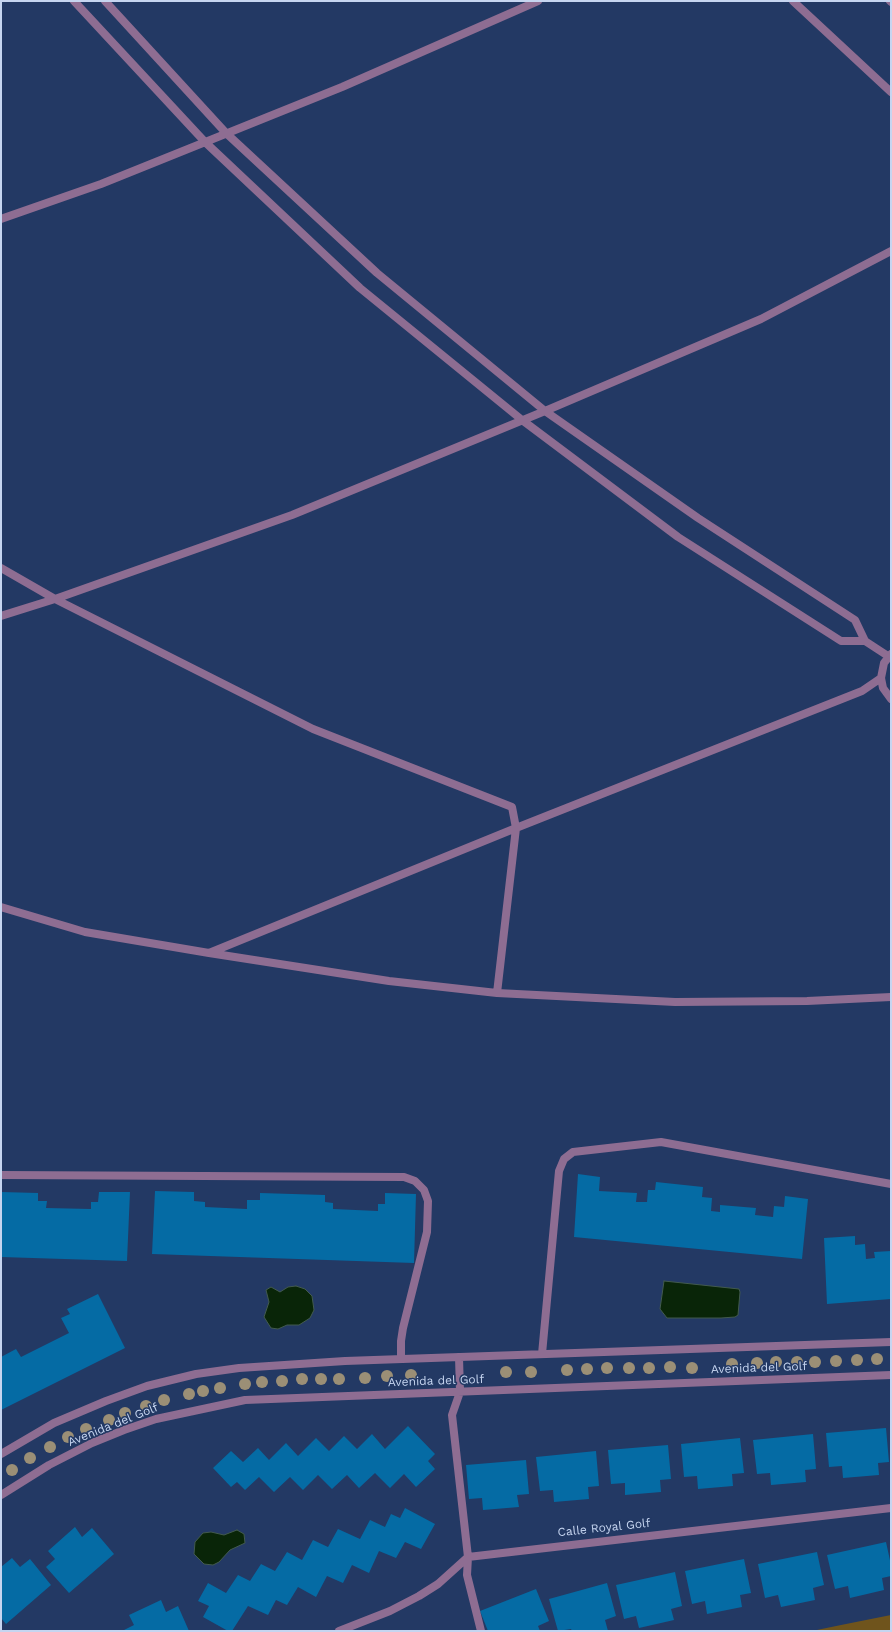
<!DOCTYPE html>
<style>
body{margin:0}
#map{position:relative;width:892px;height:1632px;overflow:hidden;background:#233964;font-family:"Work Sans",sans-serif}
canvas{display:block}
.frame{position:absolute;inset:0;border:2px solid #c6d5f0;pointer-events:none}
</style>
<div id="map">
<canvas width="892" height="1632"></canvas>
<div class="frame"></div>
</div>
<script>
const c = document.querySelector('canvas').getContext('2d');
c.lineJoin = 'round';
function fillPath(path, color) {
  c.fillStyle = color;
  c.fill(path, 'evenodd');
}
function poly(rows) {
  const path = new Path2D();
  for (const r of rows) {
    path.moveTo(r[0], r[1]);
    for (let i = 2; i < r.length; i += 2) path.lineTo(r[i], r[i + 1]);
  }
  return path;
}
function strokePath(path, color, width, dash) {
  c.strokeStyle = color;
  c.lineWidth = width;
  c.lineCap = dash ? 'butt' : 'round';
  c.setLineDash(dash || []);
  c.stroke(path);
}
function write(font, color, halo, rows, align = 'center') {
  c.font = font + ' "Work Sans",sans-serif';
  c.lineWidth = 3;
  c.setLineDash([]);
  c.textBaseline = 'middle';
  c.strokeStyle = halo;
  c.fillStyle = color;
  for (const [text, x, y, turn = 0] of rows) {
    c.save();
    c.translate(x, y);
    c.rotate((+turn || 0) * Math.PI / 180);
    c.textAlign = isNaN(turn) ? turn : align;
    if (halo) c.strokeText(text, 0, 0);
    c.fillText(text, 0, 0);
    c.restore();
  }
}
fillPath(poly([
 [891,1615,891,1631,812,1631,841,1625]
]), '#6f541c');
const water = poly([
 [664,1281,739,1289,740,1292,738,1315,735,1317,721,1318,667,1318,660,1309,664,1281],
 [296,1286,305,1289,312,1296,314,1310,310,1318,299,1325,287,1325,278,1329,271,1328,264,1317,269,1302,266,1290,271,1287,280,1292,288,1287,296,1286],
 [237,1530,244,1534,245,1543,230,1550,219,1562,213,1565,204,1564,194,1554,195,1542,203,1533,211,1532,224,1535,237,1530]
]);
fillPath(water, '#092508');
strokePath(water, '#425a4e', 1);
fillPath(poly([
 [578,1174,600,1177,599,1191,637,1193,636,1202,647,1202,648,1190,655,1190,656,1182,703,1187,702,1197,712,1198,711,1211,720,1212,720,1205,756,1208,755,1215,773,1217,774,1206,784,1207,785,1196,808,1199,802,1259,574,1237],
 [155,1191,194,1192,194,1201,205,1202,205,1207,247,1209,247,1200,260,1200,260,1193,325,1195,325,1202,333,1203,333,1209,378,1211,378,1204,385,1204,385,1193,416,1194,414,1263,152,1254],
 [1,1192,38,1193,38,1201,47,1201,46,1208,91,1209,91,1202,98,1202,99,1192,130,1192,127,1261,1,1257],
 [855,1236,855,1245,865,1244,866,1259,875,1258,874,1252,891,1251,891,1299,827,1304,824,1238],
 [98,1294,125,1348,1,1410,1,1357,16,1349,21,1357,69,1333,61,1318,70,1314,67,1309],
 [408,1426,435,1454,428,1461,435,1469,416,1487,404,1474,390,1488,375,1473,359,1488,347,1475,332,1489,318,1475,303,1490,290,1477,274,1492,259,1477,245,1490,237,1482,231,1487,213,1468,231,1451,243,1462,258,1448,269,1460,286,1443,298,1456,316,1438,329,1451,344,1436,357,1449,372,1434,385,1449],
 [886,1428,889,1462,878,1463,879,1475,843,1478,842,1466,829,1467,826,1433],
 [813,1434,816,1469,805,1470,806,1482,771,1485,770,1473,757,1474,753,1440],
 [740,1438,744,1473,732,1474,733,1486,698,1489,697,1476,684,1477,681,1444],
 [668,1445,671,1479,660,1480,661,1492,625,1495,625,1483,611,1484,608,1450],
 [596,1451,599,1486,588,1487,589,1499,554,1502,553,1490,540,1491,536,1457],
 [526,1460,529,1494,517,1495,519,1507,483,1510,482,1498,469,1499,466,1465],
 [405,1508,435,1524,421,1549,405,1542,396,1558,379,1551,369,1573,352,1565,343,1583,327,1576,316,1597,298,1587,287,1605,276,1600,268,1615,248,1606,232,1631,228,1631,203,1617,209,1606,198,1601,208,1583,226,1593,238,1575,250,1581,261,1564,275,1571,287,1552,302,1560,313,1540,328,1547,338,1529,360,1539,370,1520,385,1527,391,1514,400,1518],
 [75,1527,82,1537,92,1528,114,1554,69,1593,46,1567,55,1559,48,1551],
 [886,1542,891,1565,891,1576,882,1578,884,1590,850,1598,848,1586,835,1589,827,1555],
 [817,1552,824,1585,813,1588,815,1600,781,1607,778,1595,765,1598,758,1564],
 [12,1558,20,1567,30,1559,51,1585,6,1624,1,1618,1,1567],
 [744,1559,751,1593,740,1595,742,1607,707,1614,705,1601,692,1604,685,1571],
 [675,1572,682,1606,671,1609,674,1620,639,1628,636,1616,624,1619,616,1585],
 [607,1583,616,1616,605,1620,608,1631,572,1631,571,1629,558,1631,549,1599],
 [536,1589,549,1621,538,1626,540,1631,488,1631,480,1611],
 [161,1600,166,1612,178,1606,189,1631,122,1631,134,1625,129,1615]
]), '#056ba4');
strokePath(poly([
 [74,1,205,142,360,288,522,420,678,537,841,641,865,641,888,656],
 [105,1,226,133,377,273,545,411,698,518,855,620,865,641],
 [793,1,891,92],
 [890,1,891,2],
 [1,219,101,184,342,87,538,1],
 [1,568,55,599,313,729,512,807,516,828,497,993],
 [1,616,55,599,292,515,545,411,761,319,891,251],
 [891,654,884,663,881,678,883,688,891,699],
 [1,907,85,932,209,953,516,828,862,691,881,678],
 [209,953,389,981,497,993,675,1002,807,1001,891,997],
 [1,1175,404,1177,415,1181,424,1190,428,1201,427,1232,403,1328,401,1341,401,1359],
 [542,1354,559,1171,564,1159,573,1152,661,1142,891,1184],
 [459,1357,460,1392,452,1415,468,1557,467,1575,481,1631],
 [1,1454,54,1423,106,1401,147,1386,196,1374,239,1368,345,1361,891,1342],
 [1,1495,49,1465,92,1443,124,1430,156,1419,245,1400,891,1375],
 [339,1631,390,1611,419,1596,438,1584,468,1557,891,1508]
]), '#8e6d92', 8);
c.fillStyle = '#9b8f76';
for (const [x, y] of [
 [877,1359],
 [857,1360],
 [836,1361],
 [776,1362],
 [797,1362],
 [815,1362],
 [757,1363],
 [732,1364],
 [670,1367],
 [607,1368],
 [629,1368],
 [649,1368],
 [692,1368],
 [587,1369],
 [567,1370],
 [506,1372],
 [531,1372],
 [411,1375],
 [387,1376],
 [365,1378],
 [302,1379],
 [321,1379],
 [339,1379],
 [282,1381],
 [262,1382],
 [245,1384],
 [220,1388],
 [203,1391],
 [189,1394],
 [164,1400],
 [146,1406],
 [125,1413],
 [109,1420],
 [86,1429],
 [68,1437],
 [50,1447],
 [30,1458],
 [12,1470]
]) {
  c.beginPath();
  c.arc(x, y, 6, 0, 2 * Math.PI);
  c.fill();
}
write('12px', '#c6d5f0', '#233964', [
 ["Avenida del Golf",759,1368,-2],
 ["Avenida del Golf",436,1381,-2],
 ["Avenida del Golf",113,1425,-22],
 ["Calle Royal Golf",604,1528,-6]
]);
</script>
